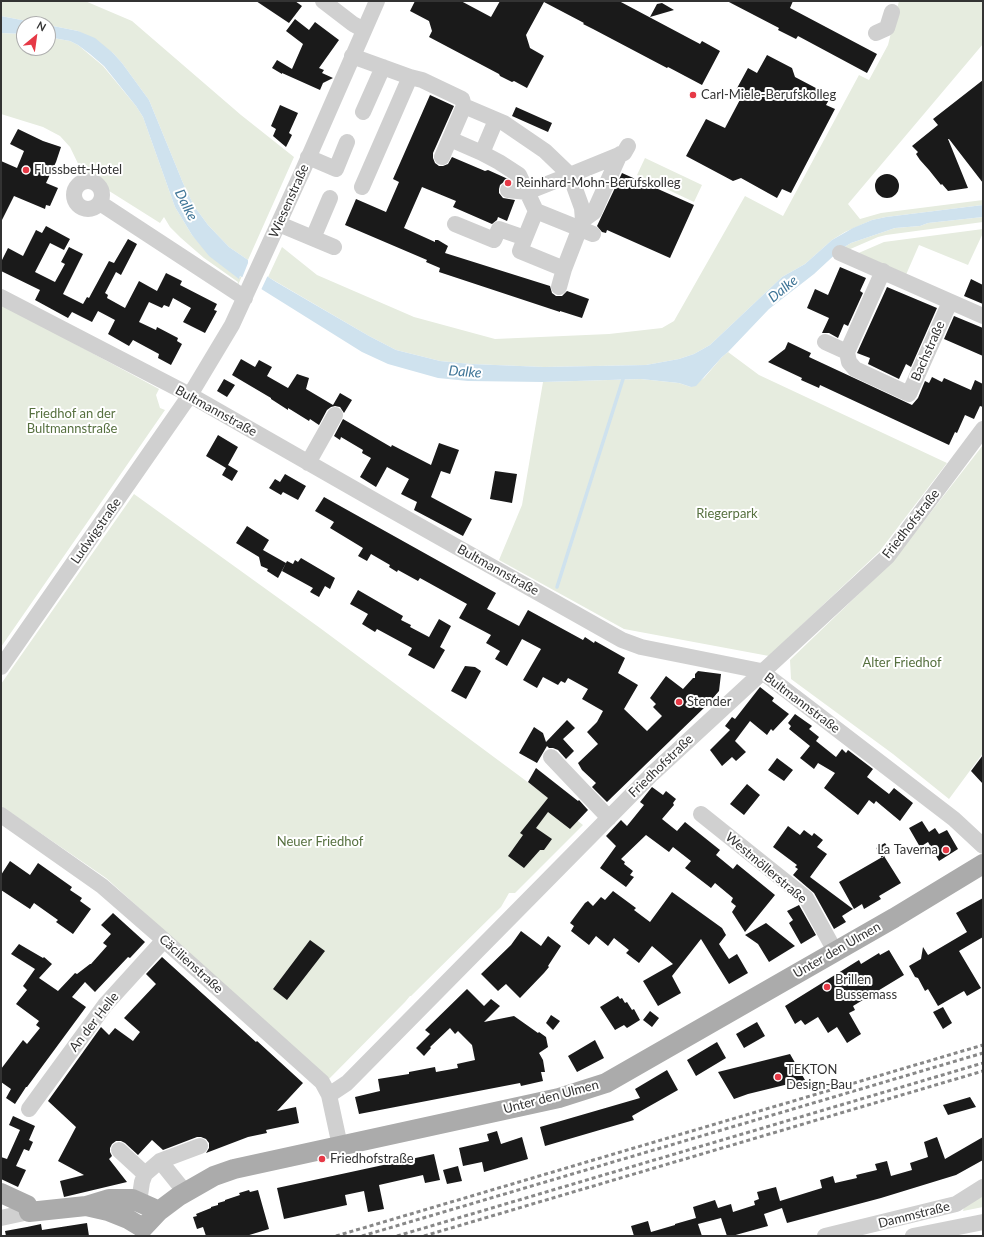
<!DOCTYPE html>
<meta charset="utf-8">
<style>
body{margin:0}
#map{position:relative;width:984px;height:1237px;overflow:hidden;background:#fff;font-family:Lato,sans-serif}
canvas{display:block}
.frame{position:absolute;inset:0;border:2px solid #333;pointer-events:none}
.north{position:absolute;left:16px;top:16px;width:40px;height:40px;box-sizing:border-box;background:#fff;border:1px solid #adadad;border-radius:50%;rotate:29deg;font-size:11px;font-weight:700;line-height:16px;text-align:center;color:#333}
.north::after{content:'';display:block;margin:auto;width:14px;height:18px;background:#e63946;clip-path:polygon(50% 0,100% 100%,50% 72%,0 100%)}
</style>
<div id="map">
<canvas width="984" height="1237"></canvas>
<div class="frame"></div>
<div class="north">N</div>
</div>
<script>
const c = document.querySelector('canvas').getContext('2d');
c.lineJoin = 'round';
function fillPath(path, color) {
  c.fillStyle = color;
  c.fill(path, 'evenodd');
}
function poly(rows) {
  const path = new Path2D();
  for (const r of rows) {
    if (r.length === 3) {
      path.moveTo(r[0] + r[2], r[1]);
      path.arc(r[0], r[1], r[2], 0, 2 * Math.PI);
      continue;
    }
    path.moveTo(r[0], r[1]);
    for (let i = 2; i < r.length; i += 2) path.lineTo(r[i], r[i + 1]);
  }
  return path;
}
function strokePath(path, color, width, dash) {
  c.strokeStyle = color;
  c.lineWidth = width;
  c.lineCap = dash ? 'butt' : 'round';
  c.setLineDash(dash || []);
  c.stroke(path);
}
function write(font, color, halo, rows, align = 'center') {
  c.font = font + ' Lato,sans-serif';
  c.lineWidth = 4;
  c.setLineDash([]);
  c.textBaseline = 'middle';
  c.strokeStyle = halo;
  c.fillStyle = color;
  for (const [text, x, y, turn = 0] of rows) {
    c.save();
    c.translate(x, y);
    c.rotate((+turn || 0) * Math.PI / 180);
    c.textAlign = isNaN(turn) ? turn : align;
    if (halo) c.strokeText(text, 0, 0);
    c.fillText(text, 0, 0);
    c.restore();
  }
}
fillPath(poly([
 [1,1,85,1,132,21,241,115,294,157,248,260,229,247,208,225,194,206,183,183,149,100,122,63,113,53,78,31,48,25,48,24,42,24,1,16],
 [899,1,983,1,983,44,848,204,860,219,881,213,983,200,983,205,886,217,872,220,845,232,832,240,805,264,782,277,710,345,694,354,679,359,646,365,544,367,471,364,440,361,396,350,369,336,268,277,282,247,317,275,414,317,495,339,609,334,662,328,674,321,745,196,783,216,859,75,869,80,888,45],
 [1,33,24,34,24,48,48,48,48,37,70,41,78,45,103,66,136,106,143,117,175,207,192,235,239,278,241,276,242,276,238,285,237,285,238,282,204,258,181,238,170,227,164,217,160,223,106,189,100,180,92,177,85,178,70,147,60,136,43,127,1,114],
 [645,158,702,185,694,202,637,175],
 [983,217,983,222,886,235,878,237,848,250,841,249,851,243,895,228,920,226,928,223],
 [983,229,983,233,968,265,919,245,905,277,854,255,884,242],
 [1,304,159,389,156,395,160,408,165,410,1,647],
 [728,352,759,375,947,463,879,552,769,656,624,629,499,560,522,505,543,382,641,379,679,383,691,387,704,378,722,357],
 [983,445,983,753,949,799,893,754,791,679,790,660,893,561],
 [134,494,320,628,537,789,583,825,515,893,509,893,501,907,411,996,410,996,405,1002,327,1081,169,935,106,878,1,806,1,684],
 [983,1192,983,1207,963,1211,965,1203]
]), '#e6ecdf');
fillPath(poly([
 [1,16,6,17,42,24,24,24,24,34,1,33],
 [48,25,78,31,95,38,113,53,122,63,149,100,183,183,194,206,208,225,229,247,248,260,248,264,276,282,369,336,396,350,440,361,471,364,544,367,646,365,679,359,694,354,710,345,782,277,805,264,832,240,853,228,872,220,886,217,983,205,983,217,928,223,920,226,895,228,851,243,841,249,814,274,769,309,728,352,722,357,696,386,691,387,679,383,641,379,543,382,468,381,438,378,388,364,362,352,242,277,240,276,239,279,209,256,192,235,175,207,143,117,136,106,104,66,90,54,78,45,70,41,48,37]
]), '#cfe2ee');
fillPath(poly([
 [248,263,268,275,261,290,242,278]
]), '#fff');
strokePath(poly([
 [557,587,623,379,622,376]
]), '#cfe2ee', 3.5);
fillPath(poly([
 [256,1,295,1,302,6,289,23],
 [415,1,461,1,491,17,500,1,619,1,700,44,702,41,720,51,702,85,668,67,667,68,593,29,583,24,584,23,544,2,526,35,530,48,544,56,527,88,514,81,512,82,500,76,499,74,429,37,432,31,429,21,410,11],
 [727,1,793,1,790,8,877,54,867,73,798,36,796,39,778,30,779,28],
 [662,3,674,10,650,17,657,4],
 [295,19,309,30,315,22,339,40,319,68,324,70,322,73,333,78,323,83,320,90,282,73,282,74,272,68,277,60,292,69,303,44,286,31],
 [767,55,792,68,795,77,831,96,826,105,835,109,791,193,782,189,777,198,741,178,733,181,686,156,706,119,725,128,743,94,736,90,748,68,757,73],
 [983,80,983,183,949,139,948,139,968,188,948,191,942,184,941,185,929,170,920,160,916,154,918,152,912,146,938,125,933,119],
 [430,95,454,106,433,153,433,158,435,163,439,166,443,166,448,164,452,157,485,171,488,170,508,179,510,181,505,181,500,185,499,189,499,193,503,198,515,200,507,221,498,217,497,220,492,224,453,207,456,201,422,187,404,228,435,242,435,240,438,240,448,246,445,253,550,286,552,293,556,296,562,296,567,291,589,299,582,318,560,311,560,312,439,272,440,268,426,262,427,260,345,225,356,199,386,212,399,182,393,179],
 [280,105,298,113,289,133,292,135,286,147,273,136,276,129,271,126],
 [516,107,552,123,548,132,512,116],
 [18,129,43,141,61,147,56,162,46,183,58,188,50,206,46,205,45,209,14,196,1,222,1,161,17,168,24,151,10,144],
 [622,173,694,205,670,258,607,230,606,233,602,232,597,226],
 [887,186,12],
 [46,226,70,239,64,250,50,243,35,272,55,282,65,264,61,262,69,247,83,254,63,294,83,304,87,297,89,298,109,261,114,263,128,239,137,244,121,275,116,272,105,293,108,295,107,298,125,308,139,281,157,291,166,273,182,281,180,285,217,304,214,310,217,311,205,333,183,322,191,308,173,298,169,307,164,305,162,308,149,302,139,322,156,330,157,327,178,338,177,341,182,344,171,365,158,358,159,354,133,340,129,346,108,334,115,320,98,311,92,322,72,312,68,318,35,300,40,290,1,271,1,262,8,248,23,256,36,230,42,233],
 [840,267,866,278,860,291,863,293,848,326,844,324,838,338,829,333,822,333,829,318,807,308,815,289,828,295],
 [971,279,983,285,983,304,964,296],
 [887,287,937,308,911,367,906,364,899,379,868,364,870,358,857,353],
 [954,316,983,328,983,356,944,339],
 [788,342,811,353,809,357,912,405,918,398,925,381,929,383,932,377,942,382,944,378,971,390,975,380,983,384,983,407,980,406,974,419,965,415,957,433,955,432,949,445,820,385,819,388,801,380,802,378,768,362,785,349],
 [241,359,255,367,259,360,272,367,267,376,288,388,297,374,309,378,306,389,333,405,340,393,352,400,344,413,340,407,335,406,331,407,327,410,319,425,310,419,309,421,288,408,288,410,271,399,271,398,232,375],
 [224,379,235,385,227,397,217,391],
 [343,419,391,447,392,445,431,465,439,443,459,450,450,474,441,471,431,497,472,519,463,536,414,510,417,502,401,494,409,479,387,467,376,487,360,477,371,458,362,453,363,450,341,437,340,440,334,436],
 [218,435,238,447,228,465,238,471,232,481,222,475,226,468,206,456],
 [495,471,517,474,512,503,490,499],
 [285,474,306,486,298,500,283,492,281,495,269,488,275,479,280,482],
 [324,497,496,593,487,609,519,626,528,610,583,640,585,637,594,643,595,641,625,658,618,673,638,685,624,709,647,731,662,716,653,707,656,704,650,698,666,676,683,689,693,678,695,678,695,674,698,671,721,674,719,691,707,705,607,802,592,787,596,783,582,770,578,763,598,744,587,732,597,722,603,711,582,699,588,689,568,678,565,683,561,681,558,685,543,677,537,688,523,680,541,649,522,639,507,666,495,659,500,651,486,643,491,635,459,618,467,604,420,578,418,581,398,570,397,572,389,567,390,565,371,554,367,561,358,556,363,548,330,528,334,522,315,511],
 [247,526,269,540,263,550,286,563,278,578,267,571,268,569,261,566,259,557,236,543],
 [301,558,335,578,330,589,325,586,319,597,310,592,313,588,282,571,287,561,293,564,295,560,298,562],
 [358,590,403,616,401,620,411,625,410,627,429,637,439,619,451,626,440,647,445,650,434,669,408,655,412,648,377,629,375,632,362,624,368,614,350,604],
 [465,666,475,667,481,671,466,699,451,691],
 [760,687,774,698,772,701,789,714,773,731,771,729,767,735,750,721,735,741,746,752,736,761,732,757,722,766,710,750,730,730,725,726,732,717,735,719],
 [795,714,812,726,809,729,819,737,816,741,836,757,842,749,846,753,848,750,873,769,867,777,889,794,894,788,913,803,900,821,876,801,874,804,869,800,858,815,824,788,835,773,818,763,814,769,800,758,810,746,789,729,791,726,788,723],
 [567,720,575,728,563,739,574,751,566,759,558,750,553,748,549,748,547,746,537,763,519,753,534,727,543,733,546,742],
 [983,755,983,784,971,771],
 [777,758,793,770,784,781,768,770],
 [536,768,578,801,579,800,588,810,570,829,548,812,536,828,552,839,544,850,540,850,524,868,508,856,523,835,520,833,548,798,528,782],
 [747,784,760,795,744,815,730,804],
 [652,787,663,795,666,791,676,799,673,803,674,805,662,819,677,831,685,822,720,850,716,855,733,869,737,864,775,895,745,932,732,912,736,906,731,902,733,898,715,883,711,888,685,868,691,861,673,847,669,852,646,835,621,859,625,862,624,864,633,871,630,875,634,877,626,887,600,868,616,846,606,836,621,820,627,826,644,805,640,802],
 [922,821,929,832,935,828,939,834,947,830,958,849,939,861,928,842,920,847,909,828],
 [788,826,800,835,804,830,812,836,814,833,823,840,817,847,827,854,810,877,853,909,842,916,846,922,834,929,814,893,793,875,798,869,795,867,797,865,773,847],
 [885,843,891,852,882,858,876,848],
 [884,856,901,883,879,896,881,899,864,909,862,904,854,909,839,882],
 [10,861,30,875,38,863,72,887,70,890,82,898,80,901,91,909,73,934,56,922,58,920,34,903,30,909,1,890,1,875],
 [613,891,636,908,634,910,650,922,672,892,722,928,726,935,719,944,729,959,737,954,748,973,729,984,701,939,672,976,681,993,658,1006,643,981,673,964,652,946,639,963,626,953,629,950,614,938,608,946,596,936,589,945,571,931,574,926,570,923,585,903,588,901,593,906,601,897,605,900],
 [983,898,983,937,959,951,981,988,967,996,964,991,938,1006,928,989,925,991,918,978,915,977,909,966,921,959,923,947,928,955,967,932,956,913],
 [799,905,816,935,801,944,789,923,793,920,787,911],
 [113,913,145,942,130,958,128,957,95,992,85,982,72,997,86,1007,27,1087,26,1087,15,1104,6,1098,11,1089,1,1082,1,1069,23,1040,27,1044,40,1028,36,1025,39,1021,16,1004,27,990,23,986,35,969,11,954,19,944,43,958,44,957,52,964,39,978,58,991,75,973,77,974,90,964,91,964,107,946,103,943,111,934,101,925],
 [766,923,795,946,769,962,758,944,745,935],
 [521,931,541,946,548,936,561,946,548,966,549,967,544,973,520,998,506,984,498,991,481,974,511,945],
 [310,940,325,951,287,1000,273,989],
 [889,950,904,975,853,1006,855,1010,849,1013,861,1034,847,1043,837,1027,828,1033,818,1017,805,1025,801,1020,795,1024,785,1006,859,960,861,964,879,953,880,955],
 [162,957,256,1042,257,1041,303,1083,277,1111,296,1107,299,1123,266,1130,267,1133,248,1137,206,1153,209,1148,209,1143,206,1139,201,1137,197,1137,163,1150,152,1140,138,1155,125,1143,121,1141,116,1141,112,1144,110,1148,110,1152,112,1156,109,1159,127,1182,64,1197,60,1181,84,1175,58,1161,76,1127,48,1101,101,1027,109,1035,115,1028,133,1041,140,1032,124,1018,156,984,146,974],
 [467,989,484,1006,491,999,500,1006,484,1022,514,1016,538,1033,539,1032,546,1037,548,1047,539,1053,543,1060,545,1072,541,1072,543,1081,521,1086,520,1083,359,1114,355,1097,380,1091,378,1079,409,1074,409,1072,435,1067,436,1072,458,1068,457,1064,475,1060,472,1045,458,1031,455,1034,450,1028,430,1047,431,1048,424,1056,416,1048,430,1034,425,1030],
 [618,996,620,999,622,998,625,1003,627,1002,632,1010,634,1009,640,1020,627,1028,624,1025,615,1030,600,1007],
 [943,1007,952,1023,943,1029,933,1012],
 [650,1011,659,1018,652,1027,643,1020],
 [551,1015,560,1021,553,1030,546,1023],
 [757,1022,765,1036,744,1048,736,1034],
 [595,1040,604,1058,577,1072,568,1056],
 [717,1042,726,1058,696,1076,687,1060],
 [790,1054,805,1080,748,1094,734,1099,718,1072],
 [667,1070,678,1090,632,1116,634,1120,545,1146,540,1127,640,1098,635,1089],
 [970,1097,976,1107,948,1115,943,1105],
 [13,1116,35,1126,29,1140,33,1142,29,1151,24,1149,16,1166,26,1170,18,1187,1,1179,1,1157,7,1159,20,1130,9,1125],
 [497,1131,501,1144,522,1137,528,1159,484,1172,482,1162,463,1166,459,1148,489,1141,487,1134],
 [937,1137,945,1159,983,1137,983,1160,956,1175,881,1198,787,1223,782,1208,764,1214,768,1226,732,1236,727,1236,721,1218,698,1224,702,1236,634,1236,631,1226,648,1221,651,1232,675,1225,675,1224,696,1218,693,1207,715,1200,718,1208,731,1204,733,1212,755,1205,754,1201,759,1199,757,1192,776,1187,780,1201,822,1188,820,1180,833,1176,835,1183,857,1178,856,1175,877,1170,875,1164,887,1161,891,1176,912,1170,910,1163,928,1157,924,1142],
 [434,1154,440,1180,425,1183,423,1175,379,1185,384,1209,368,1212,364,1191,345,1195,347,1205,284,1219,277,1188],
 [458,1166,462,1181,447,1184,443,1170],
 [249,1190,250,1192,258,1190,269,1229,246,1236,206,1236,203,1227,197,1229,193,1217,197,1216,196,1214,211,1208,211,1207,218,1205,218,1203,225,1201,225,1200,240,1195,239,1193],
 [87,1223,89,1236,6,1236,5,1231,27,1227,41,1224,42,1230]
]), '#1a1a1a');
strokePath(poly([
 [323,1,353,24,364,30],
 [876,33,887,28,892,12],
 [352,56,410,77,362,187],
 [410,77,422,80,462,99,464,106,442,157],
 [464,106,504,123,545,151,570,175,582,208,583,220,564,269,559,287],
 [363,112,383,67],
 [496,120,482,153,499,162,519,175,536,211,593,234],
 [450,139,482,153],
 [308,157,336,169,347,142],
 [88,195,14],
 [508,190,527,192,570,175,624,153,628,146],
 [100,203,245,298],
 [583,220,594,212,620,154],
 [279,224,334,247],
 [455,224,494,240,499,229,525,238,536,211],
 [313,238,330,198],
 [525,238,520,251,564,269],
 [840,253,983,316],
 [883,271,847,352,849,362,855,369,909,394,950,302],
 [1,297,190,395,386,507,622,640,641,647,761,671,954,819,983,846],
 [825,342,847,352],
 [308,463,335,415],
 [1,667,190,395,232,325,303,170,377,1],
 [551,757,609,818],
 [701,814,806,898,835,951],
 [1,815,102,886,164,940,322,1082,329,1095,340,1146],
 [329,1095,347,1083,652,774,888,556,983,429],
 [29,1109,105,1005,164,940],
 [119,1150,145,1174],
 [160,1161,185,1192],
 [139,1202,142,1182,145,1174,160,1161,200,1146],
 [1,1218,29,1212],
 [825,1236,956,1204,983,1187],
 [913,1236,983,1222]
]), '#d0d0d0', 16);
strokePath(poly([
 [1,1193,27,1205,29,1212,86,1206,109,1199,132,1199,159,1211],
 [86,1206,108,1211,128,1219,143,1228,159,1211,179,1196,214,1176,234,1169,559,1098,606,1083,894,918,983,864]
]), '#ababab', 20);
strokePath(poly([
 [336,1236,983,1045],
 [362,1236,983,1053],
 [397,1236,983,1063],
 [424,1236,983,1071]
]), '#888', 3, [4, 3]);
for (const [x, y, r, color] of [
 [693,95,4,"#e63946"],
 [26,170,4,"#e63946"],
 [508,183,4,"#e63946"],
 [679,702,4,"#e63946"],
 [946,850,4,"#e63946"],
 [827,987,4,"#e63946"],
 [778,1077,4,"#e63946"],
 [322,1159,4,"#e63946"]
]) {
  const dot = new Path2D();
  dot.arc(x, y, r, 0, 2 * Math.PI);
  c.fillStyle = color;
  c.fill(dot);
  strokePath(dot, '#fff', 1.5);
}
write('13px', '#333', '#fff', [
 ["Carl-Miele-Berufskolleg",701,95],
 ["Flussbett-Hotel",34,170],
 ["Reinhard-Mohn-Berufskolleg",516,183],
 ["Stender",687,702],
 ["La Taverna",938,850,"right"],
 ["Brillen",835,980],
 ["Bussemass",835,995],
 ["TEKTON",786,1070],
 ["Design-Bau",786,1085],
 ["Friedhofstraße",330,1159]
], 'left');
write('13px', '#333', '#fff', [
 ["Wiesenstraße",289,201,-66],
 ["Bachstraße",928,351,-66],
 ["Bultmannstraße",216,411,29],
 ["Friedhofstraße",911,524,-52],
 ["Ludwigstraße",96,531,-55],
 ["Bultmannstraße",498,570,29],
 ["Bultmannstraße",802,703,37],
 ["Friedhofstraße",661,766,-44],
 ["Westmöllerstraße",766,868,40],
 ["Unter den Ulmen",837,950,-30],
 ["Cäcilienstraße",191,964,42],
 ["An der Helle",94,1022,-52],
 ["Unter den Ulmen",551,1097,-15],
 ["Dammstraße",914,1215,-14]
]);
write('13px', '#56703f', '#fff', [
 ["Friedhof an der",72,414],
 ["Bultmannstraße",72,429],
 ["Riegerpark",727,514],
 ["Alter Friedhof",902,663],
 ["Neuer Friedhof",320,842]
]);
write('italic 14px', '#3f7597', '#fff', [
 ["Dalke",186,205,63],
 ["Dalke",783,289,-39],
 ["Dalke",465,372,4]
]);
</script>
